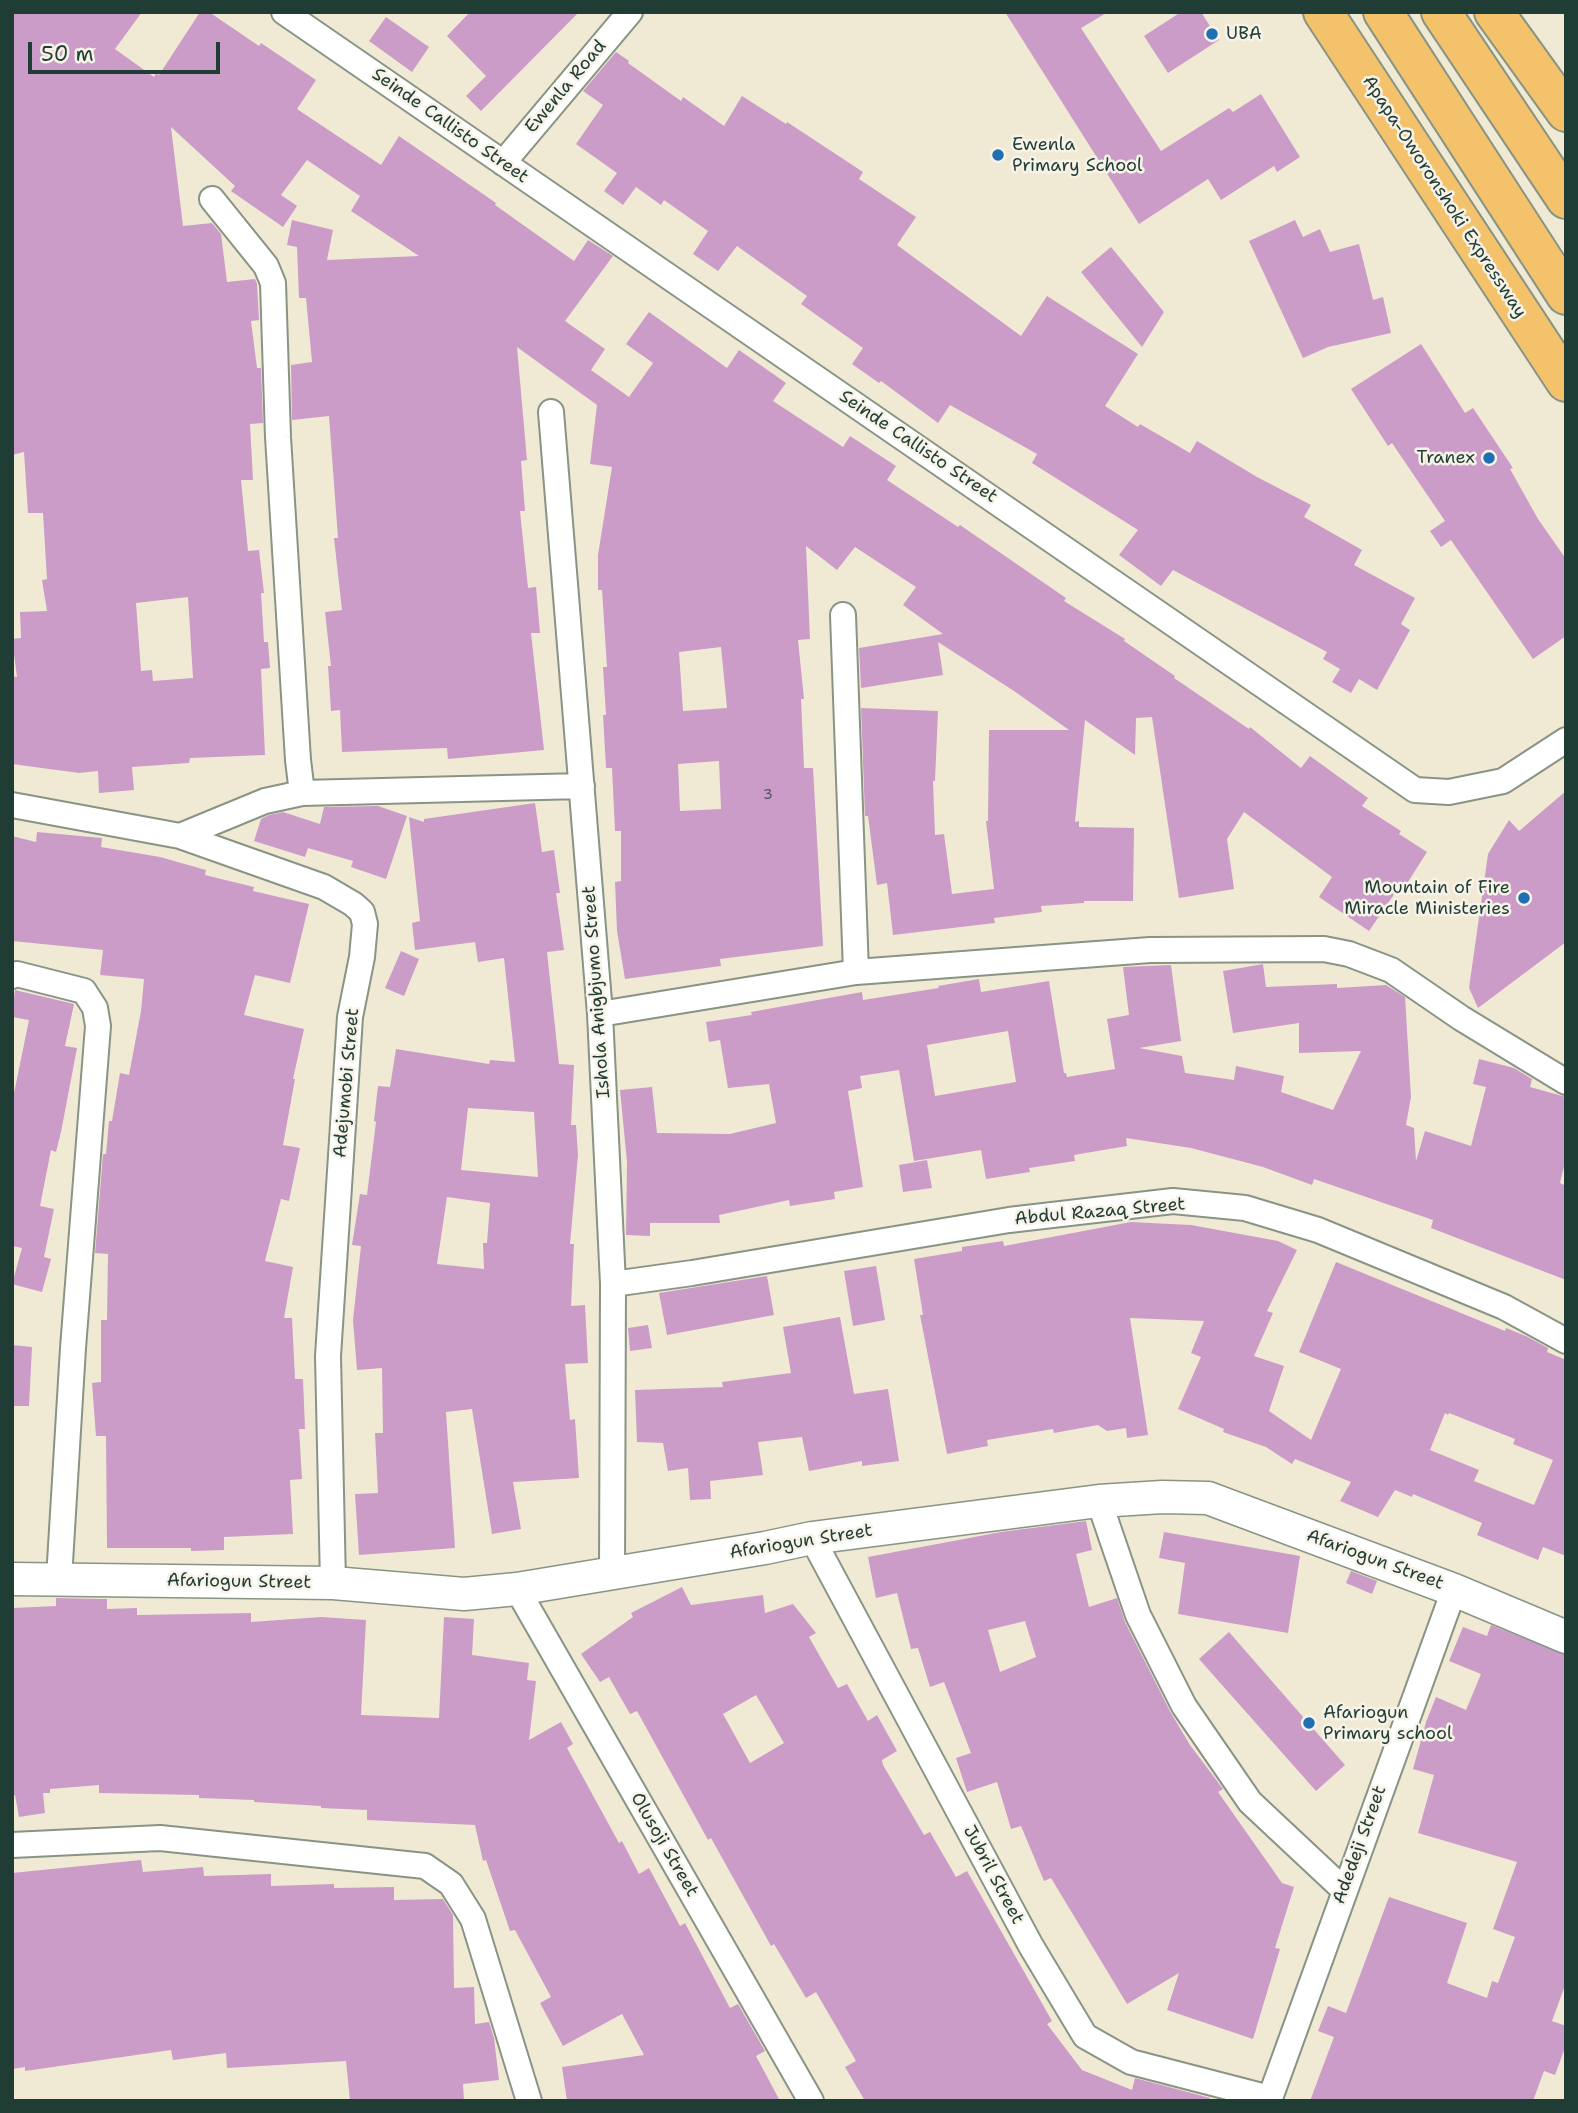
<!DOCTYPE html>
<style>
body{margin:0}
#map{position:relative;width:1578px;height:2113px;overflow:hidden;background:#f0ead4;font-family:"Shantell Sans",sans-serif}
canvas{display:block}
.frame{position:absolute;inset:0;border:14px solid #1f3d34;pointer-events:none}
.scale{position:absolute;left:28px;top:42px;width:192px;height:32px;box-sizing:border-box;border:4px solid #1f3d34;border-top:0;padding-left:9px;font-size:21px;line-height:24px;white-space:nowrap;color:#1f3d34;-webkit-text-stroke:5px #f7f3e8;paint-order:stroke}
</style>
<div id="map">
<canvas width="1578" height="2113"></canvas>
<div class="frame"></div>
<div class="scale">50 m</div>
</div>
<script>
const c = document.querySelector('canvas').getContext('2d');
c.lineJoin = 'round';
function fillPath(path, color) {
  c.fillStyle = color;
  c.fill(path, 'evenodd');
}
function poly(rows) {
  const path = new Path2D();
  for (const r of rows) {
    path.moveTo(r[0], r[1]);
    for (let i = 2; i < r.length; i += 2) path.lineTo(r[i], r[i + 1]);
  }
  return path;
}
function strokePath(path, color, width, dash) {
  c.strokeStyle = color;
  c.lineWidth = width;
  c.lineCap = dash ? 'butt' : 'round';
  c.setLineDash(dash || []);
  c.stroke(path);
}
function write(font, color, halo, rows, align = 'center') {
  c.font = font + ' "Shantell Sans",sans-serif';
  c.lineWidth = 5;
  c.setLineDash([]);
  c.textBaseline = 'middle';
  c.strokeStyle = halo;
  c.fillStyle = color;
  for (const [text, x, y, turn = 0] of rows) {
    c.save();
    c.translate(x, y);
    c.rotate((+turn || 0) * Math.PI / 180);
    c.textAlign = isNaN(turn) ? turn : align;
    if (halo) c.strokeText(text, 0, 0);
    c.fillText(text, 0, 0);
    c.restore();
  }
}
fillPath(poly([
 [12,12,142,12,115,49,154,77,156,73,159,75,200,12,209,12,259,46,261,43,316,80,297,109,381,165,399,136,496,203,495,205,574,261,588,240,613,256,565,321,605,349,591,370,629,397,653,363,626,344,649,312,727,368,739,350,786,383,773,401,843,447,850,436,896,466,887,480,958,527,960,525,1066,598,1064,601,1125,639,1124,641,1175,676,1174,678,1249,729,1250,727,1301,768,1310,756,1368,798,1362,806,1401,831,1399,834,1427,852,1401,893,1397,890,1369,931,1319,897,1332,877,1244,812,1227,839,1234,889,1179,898,1152,717,1136,718,1135,755,1085,720,1075,822,1079,821,1079,827,1134,828,1133,901,1084,901,1084,903,1041,906,1042,912,994,918,995,923,893,935,887,883,877,885,868,816,865,816,861,708,938,711,935,781,933,781,935,835,944,834,952,894,994,889,986,821,988,821,989,730,1069,730,1014,691,938,642,943,675,861,688,859,648,943,634,903,605,916,587,855,547,837,570,806,546,810,639,798,640,804,699,801,699,804,768,813,768,823,946,720,959,721,966,625,979,617,931,615,882,621,881,621,831,615,831,612,768,606,768,603,715,606,715,603,667,607,667,602,590,598,590,598,555,612,467,590,464,597,405,517,347,527,460,521,461,525,511,520,511,528,588,536,587,540,633,531,633,544,750,448,759,447,748,342,752,340,710,331,711,328,666,331,666,325,612,342,610,334,538,338,538,329,416,292,420,291,365,312,362,306,298,299,298,297,247,287,245,292,220,333,230,327,260,419,256,351,211,360,196,307,160,281,195,297,206,283,227,231,191,235,186,171,127,183,226,212,223,221,234,227,282,255,279,257,284,259,320,251,321,257,368,261,368,263,423,250,424,253,480,241,480,248,551,259,550,264,593,261,593,264,642,268,642,270,668,261,669,265,755,190,758,189,763,132,767,134,790,99,793,98,771,79,773,12,764,12,676,17,677,12,639,21,638,20,612,47,611,42,580,47,579,43,513,28,513,24,452,12,455],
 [188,597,193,678,153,681,152,670,141,671,136,603],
 [721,647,727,708,683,711,679,652],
 [719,761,721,809,680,811,678,764],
 [470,12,579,12,481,111,466,96,486,76,447,36],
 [1005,12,1108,12,1081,28,1161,151,1229,108,1233,112,1261,94,1300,157,1277,172,1274,166,1221,200,1208,179,1139,224],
 [1181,12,1201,12,1219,40,1168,73,1144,36],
 [386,17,429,47,412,72,369,41],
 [616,52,629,61,628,63,681,101,683,97,724,126,742,96,786,124,787,122,863,172,859,179,916,217,897,245,1021,336,1047,296,1138,354,1105,406,1138,427,1140,424,1190,453,1197,441,1257,477,1311,505,1304,517,1362,550,1354,565,1415,598,1401,624,1410,630,1377,690,1359,679,1351,693,1332,682,1340,669,1323,659,1327,652,1173,570,1161,586,1119,555,1138,530,1032,463,1037,454,950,405,938,423,881,381,879,383,852,364,863,348,801,304,807,296,737,246,718,271,693,254,708,231,664,200,661,205,636,187,623,205,604,191,617,173,576,144,603,105,583,91],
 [1295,220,1303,237,1320,229,1330,252,1359,244,1373,300,1383,297,1391,333,1328,347,1303,358,1249,241],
 [1111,247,1164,312,1142,347,1081,272],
 [1421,344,1465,413,1473,408,1513,468,1510,469,1538,519,1566,559,1566,636,1533,659,1451,540,1441,547,1430,531,1445,521,1392,443,1388,446,1351,389],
 [1566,791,1566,942,1478,1008,1469,988,1488,854,1509,820,1519,831],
 [535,803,542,852,554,850,560,893,556,893,564,950,547,952,559,1064,574,1065,571,1125,576,1125,578,1155,570,1244,574,1244,571,1306,585,1305,588,1363,565,1364,570,1420,575,1419,579,1478,513,1482,521,1529,492,1534,472,1409,446,1412,455,1548,359,1555,355,1494,378,1493,375,1433,383,1433,382,1368,357,1370,353,1320,361,1246,352,1245,360,1194,367,1195,376,1122,374,1121,378,1086,390,1087,396,1049,489,1064,490,1060,515,1062,504,958,478,962,475,942,415,950,412,923,420,921,409,817,424,822,424,819],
 [468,1108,534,1112,538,1177,461,1170],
 [447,1197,490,1203,487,1243,483,1243,484,1269,437,1264],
 [378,806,407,816,386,879,351,867,353,861,308,848,305,857,254,841,261,819,269,815,283,812,320,824,324,807],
 [37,832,102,838,101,847,160,857,206,870,205,875,254,887,253,891,309,904,290,983,255,975,244,1015,304,1029,293,1079,295,1079,283,1145,300,1148,289,1201,281,1199,265,1261,293,1267,284,1318,292,1318,295,1379,303,1379,305,1429,299,1429,302,1479,290,1480,293,1534,224,1537,224,1550,191,1551,191,1548,107,1548,106,1436,96,1436,92,1383,101,1382,101,1320,107,1320,108,1254,95,1253,103,1154,106,1154,109,1121,112,1121,120,1073,129,1075,141,1011,144,979,100,975,103,950,12,941,12,836,36,842],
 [401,951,419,959,404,996,385,988],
 [1263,964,1266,987,1337,984,1337,988,1386,985,1405,997,1411,1097,1406,1125,1414,1128,1416,1161,1425,1131,1471,1146,1486,1087,1473,1084,1479,1059,1514,1068,1532,1079,1530,1087,1566,1097,1566,1158,1560,1183,1566,1186,1566,1280,1431,1228,1433,1220,1314,1179,1312,1185,1263,1167,1191,1148,1126,1138,1127,1146,1074,1155,1075,1161,1029,1168,1030,1172,986,1179,981,1150,914,1161,899,1070,860,1076,862,1088,848,1091,863,1187,834,1192,835,1199,790,1206,789,1200,719,1215,720,1223,650,1223,650,1236,626,1235,627,1162,620,1090,652,1087,657,1133,730,1134,776,1123,769,1084,728,1088,720,1040,709,1042,706,1022,752,1015,751,1012,862,992,863,1000,939,988,938,986,979,979,981,992,1049,981,1064,1073,1066,1073,1067,1077,1115,1069,1107,1019,1129,1015,1123,967,1171,965,1181,1041,1139,1048,1182,1056,1185,1073,1234,1080,1236,1066,1284,1076,1281,1092,1333,1110,1361,1051,1299,1053,1299,1023,1233,1033,1223,971],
 [1008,1031,1016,1082,935,1096,927,1045],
 [15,990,74,1004,65,1046,77,1048,61,1132,56,1152,51,1150,40,1206,54,1209,44,1257,51,1259,42,1292,12,1284,22,1248,12,1246,12,1103,29,1020,12,1017],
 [927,1160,932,1188,903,1192,899,1165],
 [1131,1222,1191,1225,1278,1241,1297,1250,1267,1311,1273,1313,1254,1356,1284,1366,1269,1411,1311,1440,1341,1369,1299,1352,1336,1262,1505,1331,1506,1328,1528,1337,1548,1348,1547,1352,1566,1360,1566,1556,1543,1547,1538,1560,1477,1535,1482,1523,1413,1494,1412,1497,1395,1490,1378,1517,1340,1501,1351,1482,1295,1459,1292,1464,1266,1447,1223,1432,1224,1429,1178,1409,1201,1357,1191,1353,1204,1321,1130,1318,1148,1435,1127,1438,1126,1428,1107,1431,1098,1425,1054,1433,1053,1429,987,1440,988,1446,947,1454,920,1315,923,1315,914,1259,962,1251,962,1247,1003,1241,1004,1246],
 [1445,1413,1448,1415,1449,1413,1515,1439,1513,1444,1553,1460,1534,1505,1474,1481,1479,1470,1430,1450],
 [876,1266,885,1320,853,1326,844,1271],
 [767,1276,774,1315,667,1335,659,1293],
 [840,1317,854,1394,888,1389,899,1461,862,1466,862,1461,809,1471,802,1437,758,1442,763,1475,710,1481,711,1499,690,1500,688,1468,668,1471,663,1443,637,1442,635,1390,723,1387,722,1382,791,1373,783,1327],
 [648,1325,652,1348,630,1351,628,1328],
 [12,1345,32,1347,29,1406,12,1406],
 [1086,1521,1092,1550,1076,1554,1089,1607,1117,1598,1125,1622,1171,1713,1190,1745,1223,1789,1218,1792,1282,1883,1294,1887,1275,1948,1280,1949,1253,2039,1167,2010,1179,1973,1127,2004,1051,1878,1044,1881,1021,1826,1011,1829,997,1782,967,1792,956,1758,971,1753,944,1682,930,1687,918,1648,911,1649,897,1593,876,1598,868,1557,1001,1532],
 [1025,1621,1036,1657,1000,1672,988,1630],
 [1164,1532,1300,1556,1288,1633,1178,1614,1185,1563,1159,1558],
 [1351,1571,1377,1581,1372,1594,1346,1583],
 [682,1587,691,1605,763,1595,765,1613,793,1604,816,1633,809,1637,838,1688,847,1684,868,1721,877,1715,897,1751,882,1760,883,1765,924,1835,930,1832,956,1877,967,1871,1052,2021,1047,2024,1082,2070,1132,2090,1135,2078,1210,2098,1210,2101,865,2101,845,2067,856,2061,816,1992,806,1998,774,1944,771,1946,711,1838,708,1840,637,1711,630,1714,609,1677,600,1682,581,1654,633,1617,631,1613],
 [756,1695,784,1743,750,1763,723,1714],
 [56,1598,107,1599,107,1609,137,1608,137,1615,251,1613,251,1622,321,1617,366,1620,361,1715,439,1718,444,1617,474,1619,472,1655,529,1663,527,1680,536,1681,529,1740,561,1722,573,1744,567,1748,619,1843,622,1841,639,1874,649,1868,680,1926,685,1923,730,2008,738,2004,765,2051,756,2056,780,2101,567,2101,562,2067,644,2055,622,2014,563,2046,540,2003,551,1997,515,1930,510,1931,486,1860,483,1861,475,1825,367,1820,367,1810,321,1808,321,1806,254,1802,254,1800,199,1798,199,1795,99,1793,99,1785,50,1789,50,1793,43,1793,45,1813,19,1817,15,1795,12,1796,12,1608,56,1606],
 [1491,1625,1566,1655,1566,1983,1552,2021,1566,2026,1566,2045,1555,2075,1544,2071,1533,2101,1310,2101,1334,2037,1318,2031,1328,2006,1346,2013,1389,1897,1467,1923,1447,1983,1487,1998,1492,1981,1498,1983,1515,1937,1493,1929,1517,1862,1418,1833,1434,1775,1413,1769,1426,1722,1436,1697,1466,1710,1481,1674,1449,1661,1463,1627,1487,1636],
 [1229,1632,1345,1765,1316,1791,1199,1659],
 [141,1860,143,1872,203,1867,204,1876,271,1874,271,1886,334,1884,334,1888,394,1887,394,1900,443,1899,453,1915,454,1988,474,1987,475,2024,489,2022,494,2038,499,2080,463,2084,464,2101,350,2101,346,2061,227,2068,226,2053,173,2060,171,2050,25,2071,25,2067,12,2069,12,1873]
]), '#cc9cc8');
const minor = poly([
 [284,12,1415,790,1449,792,1503,781,1566,740],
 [503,163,630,12],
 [551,412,600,1014,613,1284,612,1574],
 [843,615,856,972],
 [302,793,582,786],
 [12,805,180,836,324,887,353,904,362,912,365,924,362,957,350,1017,328,1356,333,1583],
 [180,836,265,801,302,793,298,760,278,437,273,283,266,266,212,199],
 [12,976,17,974,84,991,95,1008,98,1026,73,1348,59,1579],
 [600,1014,856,972,1150,950,1324,949,1349,954,1391,970,1461,1018,1566,1082],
 [613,1284,692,1273,1009,1220,1173,1201,1245,1208,1318,1230,1504,1307,1566,1341],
 [1099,1501,1138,1615,1184,1706,1250,1802,1344,1890],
 [812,1538,1031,1946,1085,2036,1131,2062,1270,2098],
 [517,1589,811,2101],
 [12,1845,160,1838,425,1866,451,1884,473,1919,529,2101],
 [1269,2101,1454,1590]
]);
const tertiary = poly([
 [12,1579,333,1583,464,1594,517,1589,765,1548,812,1538,1099,1501,1162,1497,1208,1498,1454,1590,1566,1637]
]);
const primary = poly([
 [1323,12,1566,382],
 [1494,12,1566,112]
]);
const motorway = poly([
 [1383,12,1566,295],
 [1441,12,1566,199]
]);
strokePath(minor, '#889484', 28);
strokePath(tertiary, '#889484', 35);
strokePath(primary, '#889484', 42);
strokePath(motorway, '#889484', 42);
strokePath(minor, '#fff', 24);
strokePath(tertiary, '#fff', 32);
strokePath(primary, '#f3c26a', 38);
strokePath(motorway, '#f3c26a', 38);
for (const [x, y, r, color] of [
 [1212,34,7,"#1f6fb2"],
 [998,155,7,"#1f6fb2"],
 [1489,458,7,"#1f6fb2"],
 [1524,898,7,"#1f6fb2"],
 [1309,1723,7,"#1f6fb2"]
]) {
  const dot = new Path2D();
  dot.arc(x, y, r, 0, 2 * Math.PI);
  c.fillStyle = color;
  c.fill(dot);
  strokePath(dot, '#f7f3e8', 2.5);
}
write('14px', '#4a5559', null, [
 ["3",768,795]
]);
write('18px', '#1f3d34', '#f7f3e8', [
 ["UBA",1226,34],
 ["Ewenla",1012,145],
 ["Primary School",1012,166],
 ["Tranex",1475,458,"right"],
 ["Mountain of Fire",1510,888,"right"],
 ["Miracle Ministeries",1510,909,"right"],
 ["Afariogun",1323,1713],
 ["Primary school",1323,1734]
], 'left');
write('18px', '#1f3d34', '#f7f3e8', [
 ["Ewenla Road",566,87,-50],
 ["Seinde Callisto Street",450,126,35],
 ["Apapa-Oworonshoki Expressway",1444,197,57],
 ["Seinde Callisto Street",918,447,34],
 ["Ishola Anigbjumo Street",597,992,-94],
 ["Adejumobi Street",347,1083,-85],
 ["Abdul Razaq Street",1100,1212,-5],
 ["Afariogun Street",801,1542,-9],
 ["Afariogun Street",1375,1560,20],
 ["Afariogun Street",239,1582,1],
 ["Olusoji Street",664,1845,60],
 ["Adedeji Street",1360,1845,-70],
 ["Jubril Street",993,1875,62]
]);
</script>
